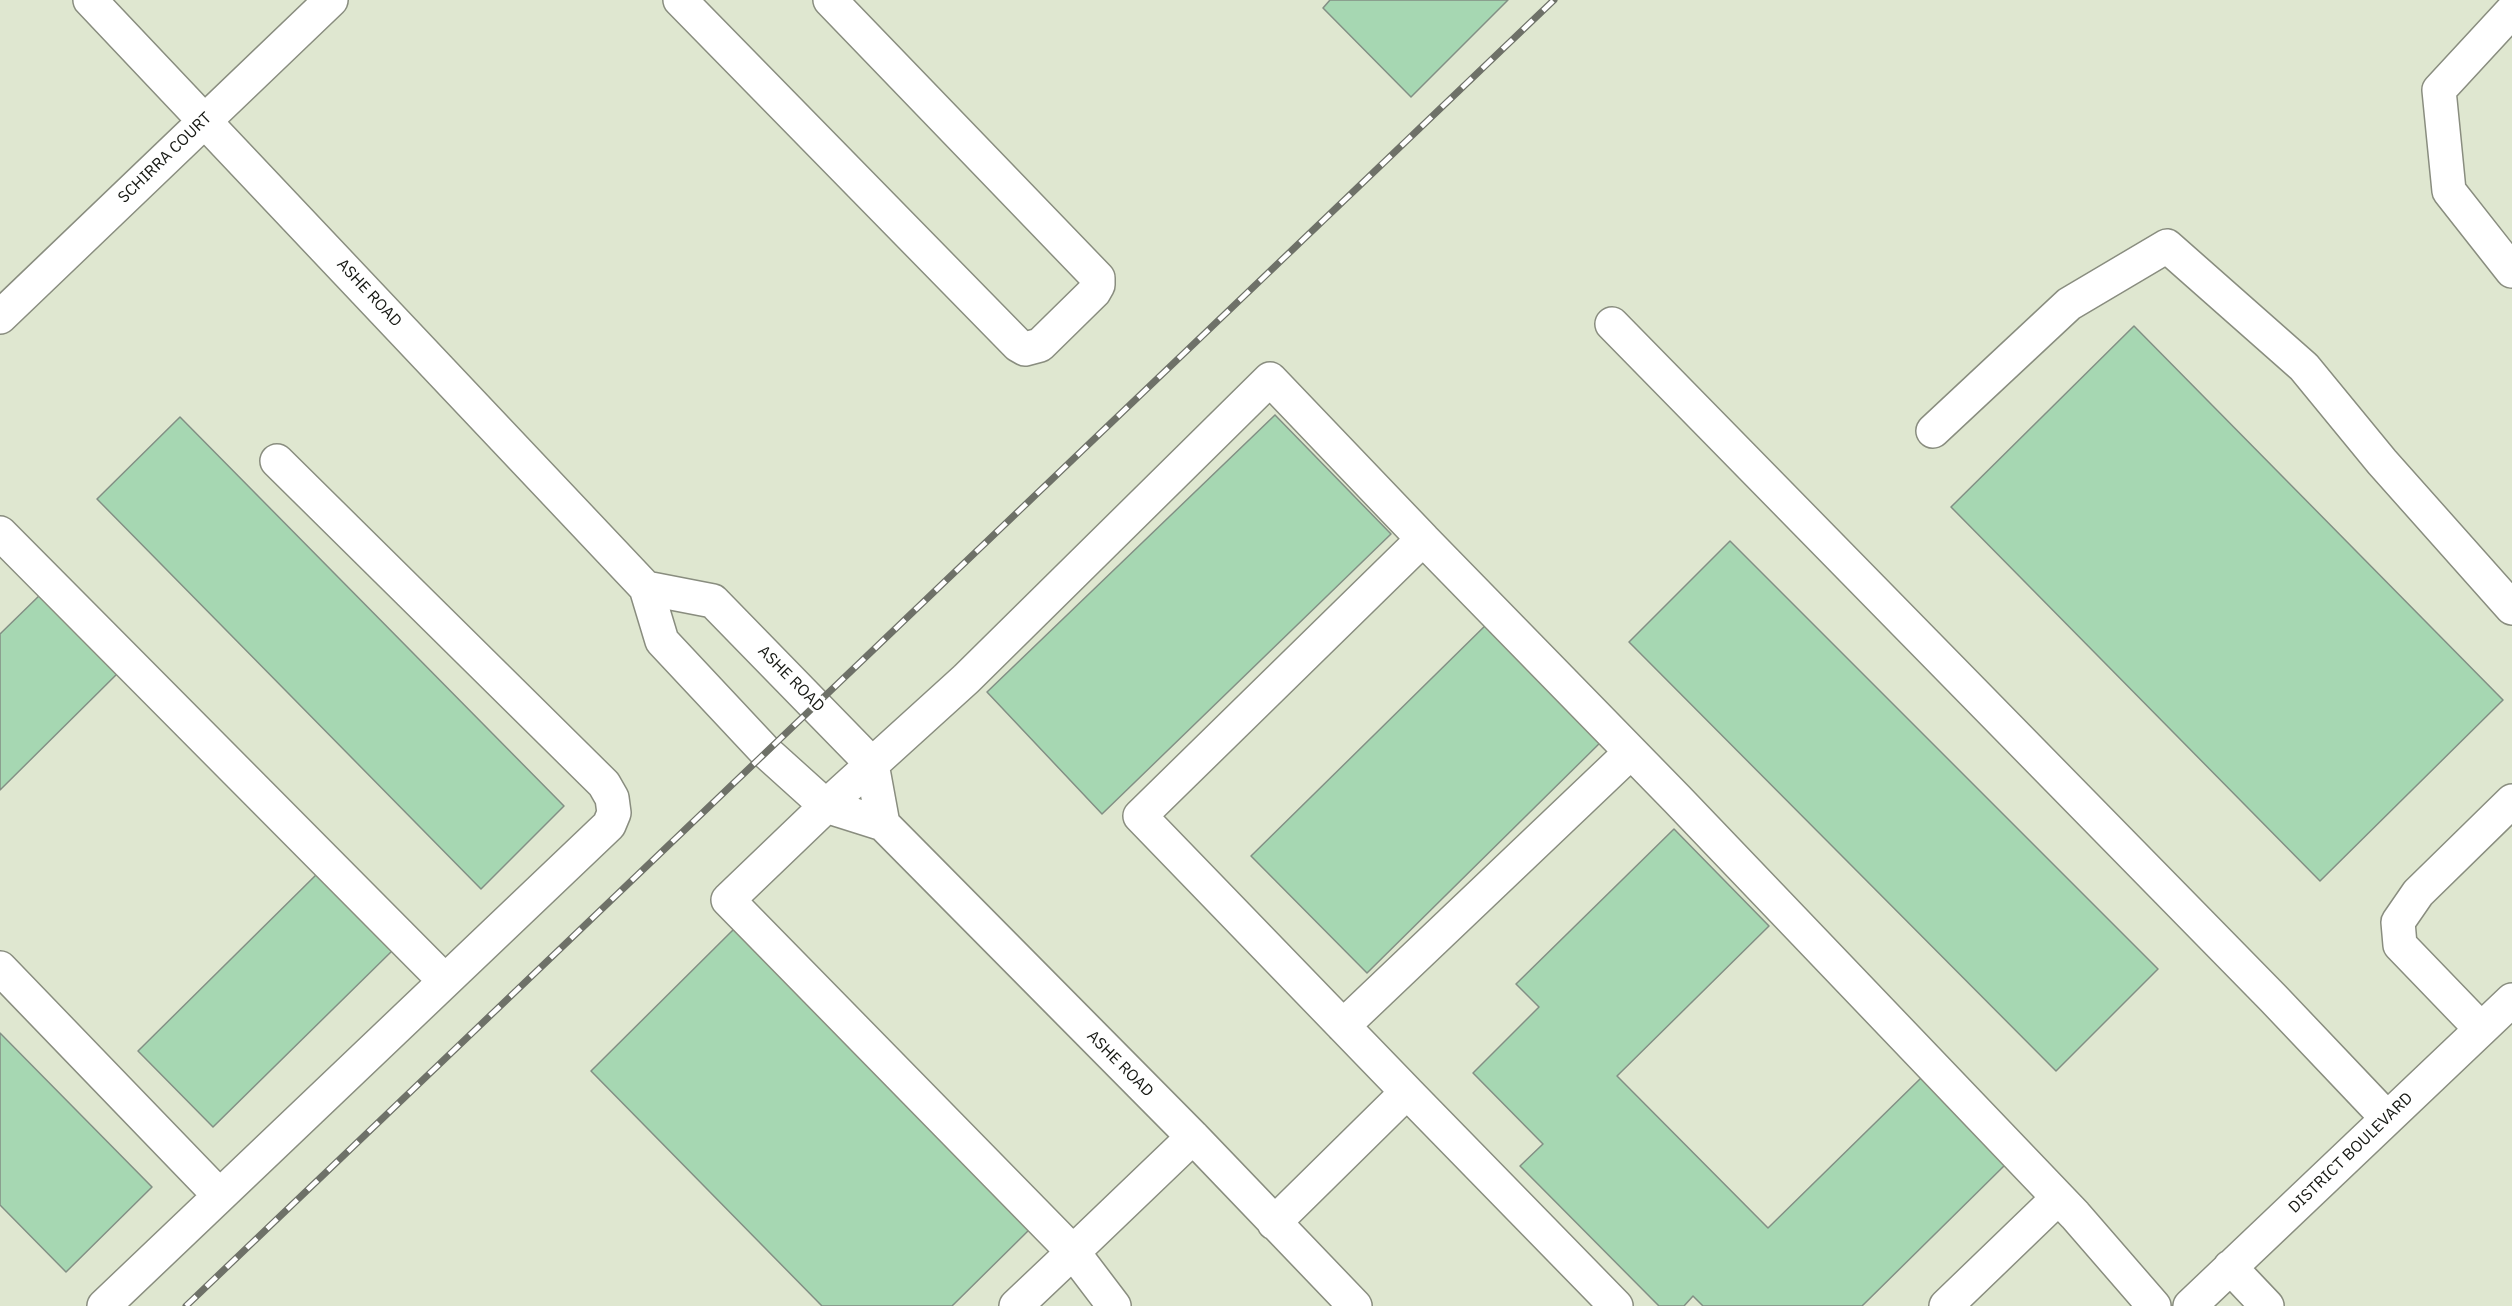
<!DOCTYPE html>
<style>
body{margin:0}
canvas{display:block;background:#ebf0e1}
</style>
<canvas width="2512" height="1306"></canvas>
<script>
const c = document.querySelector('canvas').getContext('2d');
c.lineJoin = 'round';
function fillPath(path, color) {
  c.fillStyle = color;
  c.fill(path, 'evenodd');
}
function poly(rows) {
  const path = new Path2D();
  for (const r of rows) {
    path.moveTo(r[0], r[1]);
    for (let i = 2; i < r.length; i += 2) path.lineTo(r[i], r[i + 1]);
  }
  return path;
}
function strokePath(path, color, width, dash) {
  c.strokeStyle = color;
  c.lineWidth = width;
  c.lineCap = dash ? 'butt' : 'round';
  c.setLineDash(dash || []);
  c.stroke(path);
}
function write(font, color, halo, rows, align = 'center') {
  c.font = font + ' "IBM Plex Sans",sans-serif';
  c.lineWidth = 6;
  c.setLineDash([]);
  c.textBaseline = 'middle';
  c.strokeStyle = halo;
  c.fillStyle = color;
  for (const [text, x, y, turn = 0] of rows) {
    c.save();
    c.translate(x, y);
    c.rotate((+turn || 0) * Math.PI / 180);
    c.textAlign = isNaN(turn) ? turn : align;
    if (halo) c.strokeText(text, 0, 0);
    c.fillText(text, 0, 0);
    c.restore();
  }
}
fillPath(poly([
 [0,0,2512,0,2512,1306,0,1306]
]), '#dfe7d0');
const building = poly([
 [1330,0,1508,0,1411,97,1323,8,1330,0],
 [2134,326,2503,700,2320,881,1951,507,2134,326],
 [1275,415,1391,534,1102,814,987,692,1275,415],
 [180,417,564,806,481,889,97,499,180,417],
 [1730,541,2158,969,2056,1071,1629,642,1730,541],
 [43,592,120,671,0,790,0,634,43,592],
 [1493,618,1608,735,1367,973,1251,856,1493,618],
 [1674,829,1769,926,1617,1076,1768,1228,1921,1078,2006,1164,1862,1306,1703,1306,1693,1296,1684,1306,1659,1306,1520,1166,1543,1144,1473,1073,1539,1007,1516,984,1674,829],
 [319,872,394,949,213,1127,138,1051,319,872],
 [735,928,1031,1228,952,1306,822,1306,591,1071,735,928],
 [0,1033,152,1187,66,1272,0,1205,0,1033]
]);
fillPath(building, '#a6d7b2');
strokePath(building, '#828f84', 1.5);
const minor = poly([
 [90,0,646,588,662,641,765,751,826,806,883,824,1193,1137,1355,1306],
 [680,0,1018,345,1025,349,1040,345,1094,292,1098,285,1098,278,830,0],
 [2512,11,2439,90,2449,191,2512,271],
 [0,317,331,0],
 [1612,324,2273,998,2387,1118],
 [1933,431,2069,304,2167,246,2304,367,2382,462,2512,608],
 [0,533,445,981],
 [646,588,713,601,872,764,883,824],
 [0,968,219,1195],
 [1343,1026,1631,752],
 [2481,1029,2400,945,2398,922,2418,893,2512,801],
 [1407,1092,1616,1306],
 [1193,1137,1073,1252,728,900,826,806,966,679,1270,379,1423,539],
 [1274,1223,1407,1092,1140,816,1423,539,1677,799,2075,1215,2154,1306],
 [2230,1267,2267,1306],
 [104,1306,609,825,614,813,612,798,604,784,277,461],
 [1016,1306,1073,1252,1114,1306],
 [1946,1306,2058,1198],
 [2190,1306,2512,1000]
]);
strokePath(minor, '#898d7f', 36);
strokePath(minor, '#fff', 33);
const rail = poly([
 [186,1306,1554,0]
]);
strokePath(rail, '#6e7168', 7);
strokePath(rail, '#fff', 4.5, [14]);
write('16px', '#151712', '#fff', [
 ["SCHIRRA COURT",165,158,-44],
 ["ASHE ROAD",369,293,47],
 ["ASHE ROAD",791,679,45],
 ["ASHE ROAD",1120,1064,45],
 ["DISTRICT BOULEVARD",2351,1153,-44]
]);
</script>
